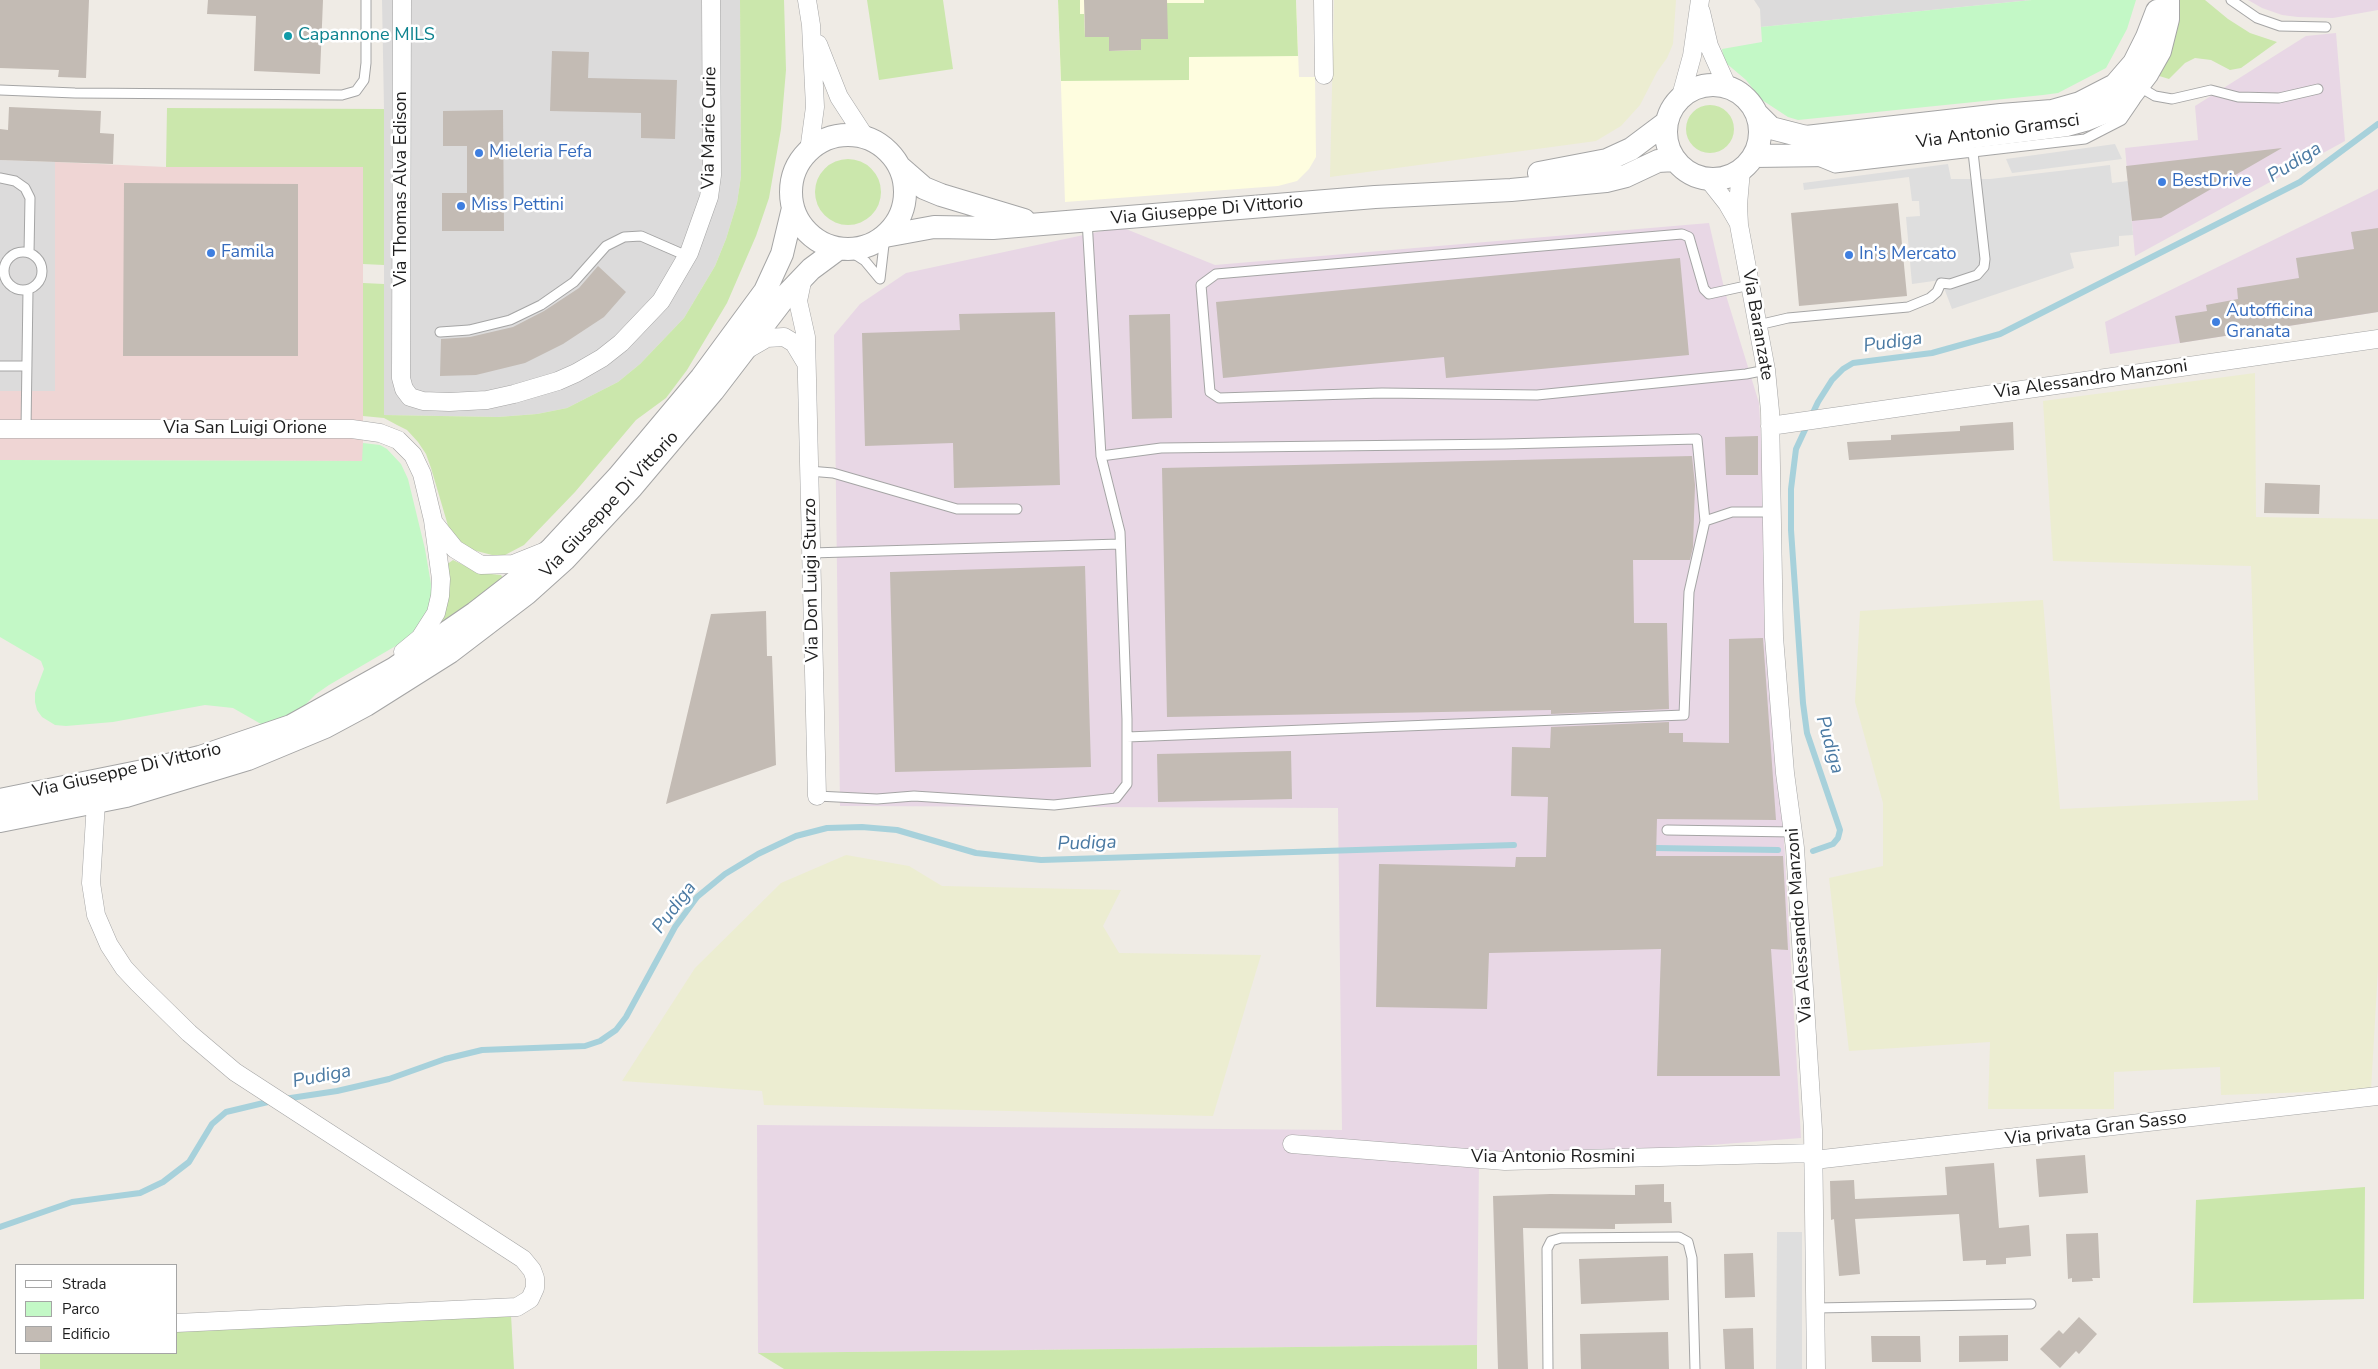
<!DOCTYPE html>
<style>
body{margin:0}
#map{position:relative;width:2378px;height:1369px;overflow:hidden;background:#efebe5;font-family:"Nunito Sans",sans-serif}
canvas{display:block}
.legend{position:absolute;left:15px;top:1264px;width:162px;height:90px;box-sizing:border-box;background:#fff;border:1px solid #a5a5a5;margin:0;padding:6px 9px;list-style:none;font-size:15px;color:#1e1e1e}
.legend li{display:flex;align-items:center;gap:10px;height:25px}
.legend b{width:25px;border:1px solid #a5a5a5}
</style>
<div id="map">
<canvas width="2378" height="1369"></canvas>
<ul class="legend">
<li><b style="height:6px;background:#fff"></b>Strada</li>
<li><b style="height:14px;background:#c3f8c6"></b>Parco</li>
<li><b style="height:14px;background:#c3bbb4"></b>Edificio</li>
</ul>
</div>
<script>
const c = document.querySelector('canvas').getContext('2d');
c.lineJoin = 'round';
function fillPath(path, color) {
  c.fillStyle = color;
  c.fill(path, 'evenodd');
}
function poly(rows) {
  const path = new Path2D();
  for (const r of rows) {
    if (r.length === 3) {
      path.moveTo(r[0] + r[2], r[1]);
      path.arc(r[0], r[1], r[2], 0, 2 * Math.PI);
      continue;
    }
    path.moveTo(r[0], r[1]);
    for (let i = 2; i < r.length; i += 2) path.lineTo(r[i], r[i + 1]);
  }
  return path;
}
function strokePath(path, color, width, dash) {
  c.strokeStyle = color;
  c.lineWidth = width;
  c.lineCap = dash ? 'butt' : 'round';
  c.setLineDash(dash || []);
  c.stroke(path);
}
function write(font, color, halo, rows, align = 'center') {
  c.font = font + ' "Nunito Sans",sans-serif';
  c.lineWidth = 5;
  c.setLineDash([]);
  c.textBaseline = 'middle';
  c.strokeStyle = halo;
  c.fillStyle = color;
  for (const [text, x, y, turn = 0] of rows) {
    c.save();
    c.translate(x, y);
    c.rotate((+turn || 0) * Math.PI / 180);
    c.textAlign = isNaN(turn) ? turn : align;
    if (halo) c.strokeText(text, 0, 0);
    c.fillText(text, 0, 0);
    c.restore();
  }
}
fillPath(poly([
 [382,0,740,0,741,176,737,203,726,239,715,266,684,318,640,364,618,382,567,408,537,414,498,417,384,415,384,109],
 [1754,0,2032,0,1761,27,1760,9],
 [0,160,55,162,55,391,0,391]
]), '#dcdbdb');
fillPath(poly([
 [55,162,166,167,363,167,363,461,0,460,0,391,55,391]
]), '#efd5d4');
fillPath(poly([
 [2248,0,2378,0,2378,10,2333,18,2298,17,2282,15,2262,8],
 [2336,33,2345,141,2135,256,2125,148,2198,140,2195,106,2306,36],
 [2378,189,2378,312,2110,354,2105,322],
 [1709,223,1725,292,1759,403,1801,1138,1505,1161,1479,1159,1477,1345,758,1353,757,1125,1342,1130,1338,808,840,806,834,335,860,304,906,273,1121,227,1215,265]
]), '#e8d7e5');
fillPath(poly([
 [1058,0,1296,0,1299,77,1315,77,1316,157,1309,169,1297,181,1278,186,1065,202]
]), '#fefddf');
fillPath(poly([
 [1334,0,1676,0,1673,44,1667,58,1657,72,1640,105,1621,126,1596,141,1330,177],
 [2255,373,2256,517,2378,519,2378,969,2371,1090,2221,1095,2220,1067,2114,1072,2114,1109,1988,1109,1990,1042,1849,1051,1829,878,1883,866,1883,803,1855,702,1860,611,2043,600,2060,809,2258,800,2251,566,2053,561,2043,401],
 [846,855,909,866,942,886,1121,890,1103,926,1119,953,1261,955,1213,1116,764,1105,762,1091,622,1081,695,968,781,883]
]), '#ecedd1');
fillPath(poly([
 [740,0,784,0,786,70,781,129,769,198,756,236,727,303,687,370,666,398,636,420,575,492,524,545,505,555,492,555,469,549,458,542,449,529,431,468,426,454,418,442,407,430,397,425,384,418,363,416,363,283,384,284,384,415,498,417,537,414,567,408,618,382,640,364,684,318,715,266,726,239,737,203,741,176],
 [867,0,943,0,953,69,879,80],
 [1058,0,1080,0,1080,14,1084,14,1085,37,1109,37,1110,51,1141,50,1141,39,1167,39,1167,3,1204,3,1204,0,1296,0,1298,56,1189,57,1189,80,1061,81],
 [2177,0,2205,0,2228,19,2250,33,2277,42,2241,68,2230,70,2211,60,2195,58,2185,63,2169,79,2156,75],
 [1710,129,24],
 [167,108,384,109,384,265,363,264,363,167,166,167],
 [848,192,33],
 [453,560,480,573,501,575,503,578,443,624,441,620,448,596,446,565],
 [2365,1187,2364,1299,2193,1303,2196,1200],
 [511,1315,514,1369,40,1369,40,1353,176,1353,176,1331],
 [1477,1345,1477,1369,784,1369,758,1353]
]), '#cbe7ac');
fillPath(poly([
 [2032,0,2136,0,2127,29,2106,68,2058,93,2043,95,1798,120,1788,117,1762,100,1746,80,1726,63,1723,54,1722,49,1762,42,1761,27],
 [363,443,380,445,387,449,401,464,408,479,425,549,431,584,431,598,427,611,411,637,329,685,316,694,295,715,271,725,261,724,233,708,205,705,113,722,66,726,55,725,42,717,37,710,35,702,35,693,44,669,41,661,0,637,0,460,362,461]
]), '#c3f8c6');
fillPath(poly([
 [2115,144,2122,159,2012,173,2006,159],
 [1948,164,1951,179,1990,179,2110,165,2112,183,2128,181,2133,235,2119,236,2119,246,2070,253,2074,268,1952,309,1941,280,1912,284,1906,217,1920,216,1919,201,1912,201,1909,177,1804,190,1803,183],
 [1777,1232,1802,1232,1802,1369,1776,1369]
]), '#dedede');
strokePath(poly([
 [1656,848,1778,850],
 [1813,851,1833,844,1838,838,1840,830,1807,733,1803,703,1791,530,1791,489,1796,449,1818,402,1832,380,1843,369,1853,363,1932,353,2000,334,2300,182,2378,124],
 [284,1099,337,1091,389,1079,445,1059,482,1050,585,1046,600,1041,616,1030,626,1017,675,927,697,897,725,874,758,854,796,836,827,828,862,827,897,830,976,853,1041,860,1514,845],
 [0,1227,72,1202,140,1193,163,1182,189,1162,212,1124,226,1112,272,1101]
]), '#a7d1db', 6);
fillPath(poly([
 [0,0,89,0,86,78,58,77,59,70,0,68],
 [208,0,323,0,320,74,254,71,256,16,207,14],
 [1084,0,1167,0,1168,39,1141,39,1141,50,1109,51,1109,37,1085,37],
 [552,51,589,52,588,78,677,80,675,139,641,138,641,113,550,111],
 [9,107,101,111,100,133,114,134,113,164,0,160,0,129,8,130],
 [503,110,504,231,442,231,442,193,467,193,467,146,443,146,443,111],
 [2282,148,2161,218,2132,221,2126,166],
 [124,183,298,184,298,356,123,356],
 [1898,203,1907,296,1799,306,1791,213],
 [2378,228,2378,312,2180,343,2175,316,2207,311,2206,305,2238,299,2237,288,2299,278,2296,258,2354,249,2351,232],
 [1680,258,1689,355,1446,378,1444,357,1223,378,1216,302],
 [598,266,626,292,604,317,563,344,525,363,476,375,440,376,441,339,470,337,513,327,544,311,579,288],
 [1055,312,1060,485,954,488,953,443,865,446,862,333,960,330,959,314],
 [1170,314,1172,418,1132,419,1129,315],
 [2013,422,2014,450,1849,460,1847,442,1891,440,1891,435,1960,431,1960,426],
 [1758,436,1758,475,1726,475,1725,437],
 [1692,456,1695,485,1693,547,1690,560,1633,560,1634,623,1667,623,1669,709,1551,714,1551,710,1167,717,1162,468],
 [2265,483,2320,485,2319,514,2264,513],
 [1085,566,1091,767,895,772,890,572],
 [766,611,767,656,772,656,776,765,666,804,711,614],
 [1763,638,1776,820,1657,819,1656,856,1783,856,1788,950,1771,949,1780,1076,1657,1076,1661,949,1489,953,1487,1009,1376,1007,1379,864,1515,867,1516,857,1546,857,1548,797,1511,796,1512,747,1550,748,1551,727,1669,722,1669,733,1683,733,1683,742,1729,743,1729,639],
 [1291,751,1292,799,1158,802,1157,754],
 [2085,1155,2088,1193,2039,1197,2036,1159],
 [1994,1163,1999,1228,2029,1225,2031,1256,2006,1258,2006,1264,1986,1265,1986,1260,1963,1261,1959,1214,1855,1219,1860,1274,1839,1276,1834,1219,1831,1220,1830,1181,1854,1180,1855,1199,1947,1195,1945,1167],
 [1664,1184,1664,1202,1671,1202,1672,1223,1615,1224,1615,1229,1523,1228,1528,1369,1498,1369,1493,1196,1550,1194,1635,1195,1635,1185],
 [2098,1233,2100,1278,2092,1278,2093,1281,2072,1282,2072,1278,2068,1279,2066,1234],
 [1753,1253,1755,1297,1725,1298,1724,1254],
 [1668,1256,1669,1300,1581,1304,1579,1259],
 [2079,1317,2097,1334,2079,1354,2076,1351,2060,1368,2040,1349,2059,1330,2063,1334],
 [1753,1328,1754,1369,1725,1369,1723,1329],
 [1668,1332,1669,1369,1581,1369,1580,1334],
 [2008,1335,2008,1361,1959,1362,1959,1336],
 [1871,1336,1920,1336,1921,1362,1872,1362]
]), '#c3bbb4');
const service = poly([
 [2231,0,2257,18,2280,26,2326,27],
 [2138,86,2155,96,2172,99,2211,90,2238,97,2279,98,2318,89],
 [0,90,75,93,342,95,356,91,364,80,366,63,366,0],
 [1818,161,1835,168,2085,139,2122,120,2135,101],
 [0,178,15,181,25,188,30,198,29,253],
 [848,250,865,261,880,279,885,236],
 [23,271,19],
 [1750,285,1709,294,1704,289,1689,237,1682,234,1216,274,1201,285,1210,392,1219,398,1382,393,1537,395,1746,374,1766,370],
 [1758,325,1788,318,1908,307,1930,298,1937,292,1941,283,1950,284,1977,275,1984,267,1985,259,1973,152],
 [440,332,469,330,510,320,541,305,574,282,606,246,624,237,641,236,687,256],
 [0,366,27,366],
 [26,429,28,290],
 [1101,456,1161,448,1505,444,1697,439,1705,521],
 [809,471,833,473,957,509,1017,509],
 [811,553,1120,544],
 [1127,737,1684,715,1689,592,1705,521,1732,512,1771,512],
 [817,796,877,799,914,796,1054,805,1116,798,1127,784,1127,719,1120,532,1101,456,1087,220],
 [1667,830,1793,832],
 [1816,1308,2031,1304],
 [1548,1369,1547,1249,1551,1241,1561,1238,1679,1237,1688,1242,1692,1258,1695,1369]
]);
const minor = poly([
 [402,0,401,378,404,389,410,397,423,401,449,402,487,400,514,394,558,381,576,373,602,358,621,343,661,301,689,253,709,197,712,175,711,0],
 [807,0,811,25,815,107,809,151],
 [1323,0,1324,75],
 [1701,12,1709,46,1727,86],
 [818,44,839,97,865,137],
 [1681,96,1692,56,1700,0],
 [1741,170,1738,205,1739,225,1766,370,1770,411,1774,637,1785,773,1795,848,1813,1130,1816,1369],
 [1708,179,1727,203,1738,222],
 [803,277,798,301,806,337,817,796],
 [748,349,767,338,784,337,794,343,806,363],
 [1770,426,2378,339],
 [0,429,352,429,380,433,398,440,413,455,422,474,433,520,441,579,440,596,436,613,420,638,403,652],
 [434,523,455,549,481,565,513,564,543,552],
 [96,802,91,883,96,915,109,945,124,968,138,983,189,1033,235,1072,523,1259,532,1270,535,1278,535,1288,530,1299,517,1307,176,1323],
 [1292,1144,1505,1161,1814,1153],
 [1814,1160,2378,1096]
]);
const tertiary = poly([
 [1713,132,47],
 [1757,114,1771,128,1806,137,2001,115,2052,111,2080,103,2115,85,2134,63,2147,37,2157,11],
 [848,192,57],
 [1754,156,1829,155,2067,125,2085,120,2113,109,2131,95,2147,74,2160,51,2168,19,2168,0],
 [901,168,924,188,941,195,1024,220],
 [1539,173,1607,160,1631,149,1667,122],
 [885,236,934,227,993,228,1375,197,1511,190,1606,181,1626,176,1658,161,1675,160],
 [0,800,148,770,200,757,291,726,395,668,475,613,515,582,552,548,618,477,701,378,765,291,782,254,793,208],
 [0,821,126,796,248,759,325,727,366,705,450,652,526,594,565,559,632,487,713,391,788,293,811,269,838,249]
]);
strokePath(service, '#a5a5a5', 11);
strokePath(minor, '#a5a5a5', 19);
strokePath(tertiary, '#a5a5a5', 24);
strokePath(service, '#fff', 9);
strokePath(minor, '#fff', 18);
strokePath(tertiary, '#fff', 22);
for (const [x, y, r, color] of [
 [288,36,5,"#0f9aa8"],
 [479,153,5,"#3f7fe0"],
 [2162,182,5,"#3f7fe0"],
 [461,206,5,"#3f7fe0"],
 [211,253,5,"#3f7fe0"],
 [1849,255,5,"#3f7fe0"],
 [2216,322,5,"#3f7fe0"]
]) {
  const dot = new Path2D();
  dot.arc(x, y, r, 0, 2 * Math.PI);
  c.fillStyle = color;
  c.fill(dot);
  strokePath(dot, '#fff', 2);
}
write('18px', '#0d838f', '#fff', [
 ["Capannone MILS",298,36]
], 'left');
write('18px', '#1e1e1e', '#fff', [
 ["Via Marie Curie",710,128,-89],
 ["Via Antonio Gramsci",1998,132,-8],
 ["Via Thomas Alva Edison",402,189,-90],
 ["Via Giuseppe Di Vittorio",1207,211,-5],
 ["Via Baranzate",1757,325,80],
 ["Via Alessandro Manzoni",2091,380,-8],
 ["Via San Luigi Orione",245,429],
 ["Via Giuseppe Di Vittorio",610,505,-47],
 ["Via Don Luigi Sturzo",812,580,-91],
 ["Via Giuseppe Di Vittorio",127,771,-13],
 ["Via Alessandro Manzoni",1800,925,-94],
 ["Via privata Gran Sasso",2096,1129,-7],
 ["Via Antonio Rosmini",1553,1158]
]);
write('18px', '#366cbe', '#fff', [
 ["Mieleria Fefa",489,153],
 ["BestDrive",2172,182],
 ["Miss Pettini",471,206],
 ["Famila",221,253],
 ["In's Mercato",1859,255],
 ["Autofficina",2226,312],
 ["Granata",2226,333]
], 'left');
write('italic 19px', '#4b7aa3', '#fff', [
 ["Pudiga",2295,163,-32],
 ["Pudiga",1893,343,-8],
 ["Pudiga",1829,745,74],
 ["Pudiga",1087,844,-2],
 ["Pudiga",675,908,-53],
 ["Pudiga",322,1077,-11]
]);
</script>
